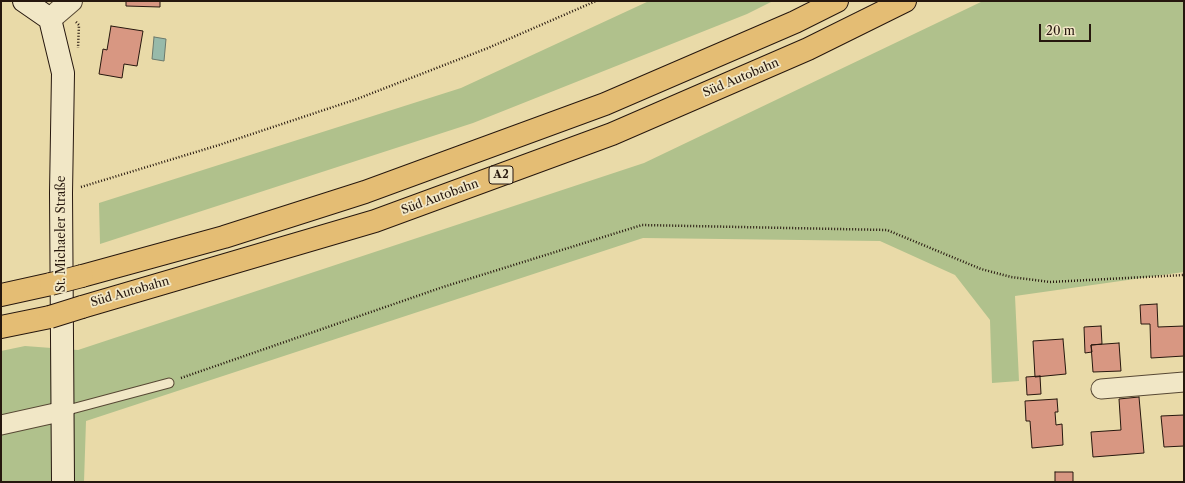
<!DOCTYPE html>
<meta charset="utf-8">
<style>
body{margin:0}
#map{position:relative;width:1185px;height:483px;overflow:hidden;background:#e9daa8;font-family:"Libre Caslon Text",serif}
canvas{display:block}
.frame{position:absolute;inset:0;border:2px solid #26170e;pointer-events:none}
.scale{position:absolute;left:1039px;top:24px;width:52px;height:18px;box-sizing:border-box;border:2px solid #26170e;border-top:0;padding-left:5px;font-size:12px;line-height:14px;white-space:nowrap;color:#26170e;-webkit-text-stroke:3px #f1e7c6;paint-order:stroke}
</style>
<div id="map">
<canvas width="1185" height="483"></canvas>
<div class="frame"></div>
<div class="scale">20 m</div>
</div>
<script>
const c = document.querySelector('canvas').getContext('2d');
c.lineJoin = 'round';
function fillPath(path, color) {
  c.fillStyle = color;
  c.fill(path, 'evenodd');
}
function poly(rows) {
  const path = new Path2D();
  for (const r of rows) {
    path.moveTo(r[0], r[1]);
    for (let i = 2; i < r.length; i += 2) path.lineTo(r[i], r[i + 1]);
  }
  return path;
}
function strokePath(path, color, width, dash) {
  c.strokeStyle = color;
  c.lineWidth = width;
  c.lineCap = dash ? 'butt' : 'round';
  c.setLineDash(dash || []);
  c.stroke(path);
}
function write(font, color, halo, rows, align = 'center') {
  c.font = font + ' "Libre Caslon Text",serif';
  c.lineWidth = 3.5;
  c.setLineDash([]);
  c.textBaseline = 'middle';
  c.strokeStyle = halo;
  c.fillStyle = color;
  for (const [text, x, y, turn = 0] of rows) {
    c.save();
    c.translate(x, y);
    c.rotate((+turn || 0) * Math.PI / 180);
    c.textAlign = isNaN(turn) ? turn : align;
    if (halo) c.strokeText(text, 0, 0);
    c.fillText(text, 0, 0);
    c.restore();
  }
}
fillPath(poly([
 [649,1,773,1,747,14,473,123,100,244,99,203,461,88],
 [983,1,1184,1,1184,272,1015,296,1019,381,992,383,990,320,955,275,880,241,643,238,86,421,84,482,1,482,1,351,25,346,78,350,644,163]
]), '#b0c18c');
const water = poly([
 [154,37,166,39,164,61,152,59,154,37]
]);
fillPath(water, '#97baaa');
strokePath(water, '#6a796c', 1);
const building = poly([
 [126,1,160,1,160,7,126,6,126,1],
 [111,26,143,31,137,66,124,64,122,78,99,74,103,49,107,50,111,26],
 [1157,304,1158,327,1184,326,1184,356,1151,358,1150,324,1141,324,1140,305,1157,304],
 [1101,326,1102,344,1091,345,1092,352,1085,353,1084,327,1101,326],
 [1063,339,1066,374,1035,377,1033,341,1063,339],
 [1119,343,1121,371,1093,372,1091,345,1119,343],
 [1040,376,1041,394,1027,395,1026,377,1040,376],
 [1139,397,1144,453,1093,457,1091,432,1121,430,1119,399,1139,397],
 [1057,399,1058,412,1055,412,1056,425,1062,424,1063,445,1032,448,1030,421,1026,421,1025,401,1057,399],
 [1184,415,1184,446,1164,447,1161,416,1184,415],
 [1055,472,1073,472,1073,482,1055,482,1055,472]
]);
fillPath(building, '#d89782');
strokePath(building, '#26170e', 1);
const service = poly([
 [64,411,169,383]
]);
const minor = poly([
 [1101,389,1184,382],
 [1,425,64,411]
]);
const tertiary = poly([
 [50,19,71,1]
]);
const secondary = poly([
 [24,1,50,19,63,73,61,193,63,482]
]);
const motorway = poly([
 [82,276,224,237,365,192,605,104,795,22,837,1],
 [1,295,51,284],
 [82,307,375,221,612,134,808,49,905,1],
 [1,327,50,317]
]);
strokePath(service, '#574834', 11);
strokePath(minor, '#574834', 21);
strokePath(tertiary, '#574834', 24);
strokePath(secondary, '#26170e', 24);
strokePath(motorway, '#26170e', 24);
strokePath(poly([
 [76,22,79,25,78,48],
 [81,187,219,145,357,99,488,48,596,1],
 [181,378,443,287,642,225,887,230,981,269,1011,277,1050,282,1184,275]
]), '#26170e', 2.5, [1, 2]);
strokePath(service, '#f1e7c6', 9);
strokePath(minor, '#f1e7c6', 19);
strokePath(tertiary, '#f1e7c6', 22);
strokePath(secondary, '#f1e7c6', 22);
strokePath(motorway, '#e4bd74', 22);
const motorwayBridge = poly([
 [51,284,82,276],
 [50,317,82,307]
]);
strokePath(motorwayBridge, '#26170e', 24, []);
strokePath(motorwayBridge, '#e4bd74', 22);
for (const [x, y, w] of [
 [501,175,24]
]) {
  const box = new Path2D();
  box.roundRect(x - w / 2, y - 9, w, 18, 3);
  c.fillStyle = '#f1e7c6';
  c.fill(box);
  strokePath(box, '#26170e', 1);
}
write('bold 11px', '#26170e', null, [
 ["A2",501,175]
]);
write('12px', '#26170e', '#f1e7c6', [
 ["Süd Autobahn",741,78,-23],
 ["Süd Autobahn",440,197,-20],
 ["St. Michaeler Straße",62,234,-90],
 ["Süd Autobahn",130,292,-16]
]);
</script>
